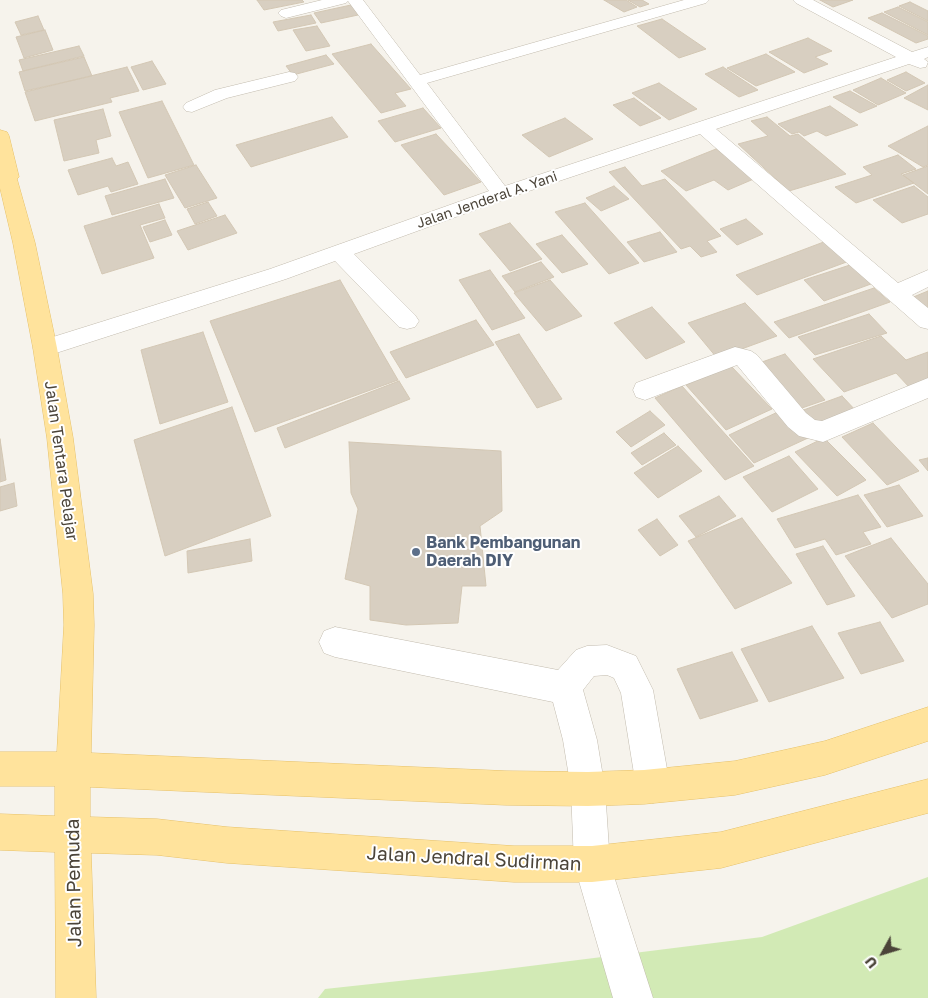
<!DOCTYPE html>
<style>
body{margin:0}
#map{position:relative;width:928px;height:998px;overflow:hidden;background:#f6f3ec;font-family:"Golos Text",sans-serif}
canvas{display:block}
.north{position:absolute;left:858px;top:928px;width:50px;height:50px;-webkit-text-stroke:4px #fff;paint-order:stroke;rotate:231deg;font-size:14px;font-weight:700;line-height:20px;text-align:center;color:#4b4439}
.north::after{content:'';display:block;margin:auto;width:18px;height:22px;background:#4b4439;clip-path:polygon(50% 0,100% 100%,50% 72%,0 100%)}
</style>
<div id="map">
<canvas width="928" height="998"></canvas>
<div class="north">U</div>
</div>
<script>
const c = document.querySelector('canvas').getContext('2d');
c.lineJoin = 'round';
function fillPath(path, color) {
  c.fillStyle = color;
  c.fill(path, 'evenodd');
}
function poly(rows) {
  const path = new Path2D();
  for (const r of rows) {
    path.moveTo(r[0], r[1]);
    for (let i = 2; i < r.length; i += 2) path.lineTo(r[i], r[i + 1]);
  }
  return path;
}
function strokePath(path, color, width, dash) {
  c.strokeStyle = color;
  c.lineWidth = width;
  c.lineCap = dash ? 'butt' : 'round';
  c.setLineDash(dash || []);
  c.stroke(path);
}
function write(font, color, halo, rows, align = 'center') {
  c.font = font + ' "Golos Text",sans-serif';
  c.lineWidth = 4;
  c.setLineDash([]);
  c.textBaseline = 'middle';
  c.strokeStyle = halo;
  c.fillStyle = color;
  for (const [text, x, y, turn = 0] of rows) {
    c.save();
    c.translate(x, y);
    c.rotate((+turn || 0) * Math.PI / 180);
    c.textAlign = isNaN(turn) ? turn : align;
    if (halo) c.strokeText(text, 0, 0);
    c.fillText(text, 0, 0);
    c.restore();
  }
}
fillPath(poly([
 [928,877,928,998,318,998,325,989,482,972,762,937]
]), '#d2eab5');
const building = poly([
 [257,0,302,0,304,2,264,10,257,0],
 [604,0,626,0,637,7,624,12,604,0],
 [628,0,642,0,649,4,640,7,628,0],
 [820,0,853,0,833,7,820,0],
 [910,2,928,11,928,21,899,6,910,2],
 [351,5,358,15,321,23,314,13,351,5],
 [898,7,928,22,928,35,884,12,898,7],
 [882,13,928,36,928,39,916,43,868,18,882,13],
 [311,15,316,23,278,31,273,22,311,15],
 [38,16,44,30,21,35,15,22,38,16],
 [662,19,706,49,679,58,637,26,662,19],
 [317,26,330,46,306,51,293,30,317,26],
 [45,30,53,50,24,58,16,37,45,30],
 [808,38,832,51,815,57,828,64,804,73,769,52,808,38],
 [371,44,411,89,395,93,406,106,381,113,332,54,371,44],
 [79,46,84,56,23,71,19,60,79,46],
 [766,54,795,72,756,86,727,68,766,54],
 [326,55,334,64,293,75,286,66,326,55],
 [84,57,92,76,25,91,19,72,84,57],
 [152,61,166,84,143,90,131,67,152,61],
 [127,67,139,91,110,98,112,102,35,121,25,92,127,67],
 [723,67,758,90,739,97,705,74,723,67],
 [906,72,925,83,906,91,887,80,906,72],
 [881,78,906,93,878,105,853,90,881,78],
 [659,83,697,109,669,120,632,93,659,83],
 [928,85,928,110,904,98,928,85],
 [850,91,877,106,860,113,833,97,850,91],
 [634,98,661,118,640,126,613,105,634,98],
 [162,101,194,165,148,178,119,112,162,101],
 [830,106,858,125,826,136,817,131,804,136,799,132,792,134,778,124,830,106],
 [423,108,441,128,395,142,378,121,423,108],
 [103,109,111,136,96,140,99,153,64,161,54,120,103,109],
 [332,117,348,137,251,167,236,145,332,117],
 [767,117,790,136,798,134,846,174,789,191,738,144,768,136,751,121,767,117],
 [565,118,593,139,549,157,522,135,565,118],
 [928,126,928,165,923,167,888,146,928,126],
 [436,134,481,182,444,195,401,145,436,134],
 [716,149,756,178,728,190,714,180,686,191,661,171,716,149],
 [898,155,916,169,901,174,914,183,856,203,835,187,872,175,863,167,898,155],
 [112,158,116,166,128,162,138,184,111,192,108,186,78,195,68,170,112,158],
 [196,165,217,198,185,208,165,175,196,165],
 [928,166,928,194,903,175,928,166],
 [625,167,642,186,665,179,721,236,707,241,717,252,701,257,690,246,681,249,609,172,625,167],
 [165,179,174,198,112,215,105,196,165,179],
 [614,186,629,199,601,211,586,198,614,186],
 [914,186,928,197,928,214,902,223,873,200,914,186],
 [208,202,217,216,195,224,187,209,208,202],
 [585,203,639,263,609,274,555,212,585,203],
 [159,204,165,218,140,225,154,258,102,274,84,226,159,204],
 [225,215,237,233,188,250,177,231,225,215],
 [746,219,763,234,737,245,720,229,746,219],
 [165,220,172,235,150,242,143,227,165,220],
 [510,223,542,259,510,271,479,234,510,223],
 [660,232,677,252,644,262,627,242,660,232],
 [562,235,588,264,562,273,536,244,562,235],
 [829,240,852,260,757,295,736,275,829,240],
 [541,262,554,277,515,292,502,276,541,262],
 [850,265,871,284,824,301,804,280,850,265],
 [490,270,525,318,492,330,459,280,490,270],
 [340,280,398,380,255,432,210,321,340,280],
 [550,280,582,316,546,331,514,293,550,280],
 [874,288,890,302,789,338,774,322,874,288],
 [928,291,928,312,911,298,928,291],
 [745,303,777,336,717,358,688,323,745,303],
 [652,307,685,342,646,359,614,323,652,307],
 [869,314,887,333,815,355,798,337,869,314],
 [476,320,494,345,406,378,390,352,476,320],
 [203,332,228,402,160,424,141,350,203,332],
 [519,334,562,399,537,408,495,342,519,334],
 [881,336,906,360,928,352,928,382,910,388,896,373,844,392,813,359,881,336],
 [785,354,825,400,799,409,759,363,785,354],
 [731,366,772,409,726,430,686,385,731,366],
 [399,381,410,399,285,448,277,428,399,381],
 [682,386,754,466,725,480,655,398,682,386],
 [842,396,858,413,813,430,798,412,842,396],
 [232,407,271,516,165,556,134,440,232,407],
 [782,410,808,438,754,463,729,435,782,410],
 [650,411,665,425,631,447,616,432,650,411],
 [873,423,919,471,887,485,842,437,873,423],
 [664,433,676,445,642,465,631,453,664,433],
 [824,438,866,480,837,496,795,452,824,438],
 [0,439,6,480,0,482,0,439],
 [349,442,501,451,502,511,480,526,486,586,462,586,458,623,406,625,370,620,370,586,345,579,358,509,351,493,349,442],
 [678,446,702,471,658,498,634,473,678,446],
 [789,456,818,489,772,512,743,477,789,456],
 [928,458,928,471,919,460,928,458],
 [14,483,17,506,0,511,0,487,14,483],
 [899,485,923,516,887,527,864,495,899,485],
 [858,495,881,527,863,532,871,544,836,555,825,539,795,548,777,519,858,495],
 [719,496,736,516,696,537,679,516,719,496],
 [742,518,792,583,735,609,688,541,742,518],
 [657,519,678,545,660,556,638,530,657,519],
 [891,538,928,584,928,604,892,618,845,556,891,538],
 [250,539,252,561,188,573,187,551,250,539],
 [823,546,855,596,827,605,796,554,823,546],
 [880,622,904,661,861,674,838,633,880,622],
 [812,626,844,678,769,702,741,649,812,626],
 [732,652,758,701,700,719,677,669,732,652]
]);
fillPath(building, '#d8cfc1');
strokePath(building, '#d3c7b4', 1);
const minor = poly([
 [322,0,363,0,420,75,684,0,709,0,706,3,427,83,505,186,896,57,796,3,793,0,813,0,912,52,928,47,928,57,924,59,928,62,926,67,920,68,909,64,716,129,898,283,928,270,928,287,912,295,928,308,928,329,920,327,700,134,508,198,354,254,415,315,419,321,415,327,407,329,399,327,335,261,286,279,53,354,45,357,37,354,33,348,37,342,270,269,489,191,348,1,346,3,286,18,281,16,278,13,281,10,322,0],
 [289,72,295,73,298,77,295,81,227,98,192,112,186,111,183,107,186,103,215,90,289,72],
 [735,347,751,351,757,355,806,413,815,420,822,421,928,378,928,398,823,442,799,436,788,427,737,365,645,400,636,397,633,390,636,383,735,347],
 [335,627,558,670,576,650,587,646,607,645,636,656,653,690,670,786,665,798,653,803,641,798,636,786,621,693,614,678,607,675,594,676,583,690,597,740,605,789,610,864,653,998,613,998,574,864,571,789,563,740,553,702,335,657,324,653,319,642,324,631,335,627]
]);
const major = poly([
 [0,130,7,132,9,136,19,177,17,179,35,243,57,348,73,438,93,594,94,625,91,753,506,771,588,772,644,770,735,761,825,741,928,707,928,741,825,775,735,795,644,804,588,806,506,805,90,787,90,817,157,819,227,827,514,846,592,846,721,832,928,779,928,813,721,868,592,882,514,882,227,863,157,855,91,853,96,998,56,998,55,852,0,850,0,814,55,816,55,786,0,786,0,752,57,752,64,625,63,594,47,438,33,348,13,243,0,188,0,130]
]);
strokePath(minor, '#c2bbae', 1);
strokePath(major, '#e6c16a', 1);
fillPath(minor, '#fff');
fillPath(major, '#ffe39c');
for (const [x, y, r, color] of [
 [416,552,5,"#5c6f8a"]
]) {
  const dot = new Path2D();
  dot.arc(x, y, r, 0, 2 * Math.PI);
  c.fillStyle = color;
  c.fill(dot);
  strokePath(dot, '#fff', 2);
}
write('14px', '#4b4439', '#fff', [
 ["Jalan Jenderal A. Yani",487,200,-19]
]);
write('16px', '#4b4439', '#fff', [
 ["Jalan Tentara Pelajar",61,461,82]
]);
write('bold 16px', '#4e5e75', '#fff', [
 ["Bank Pembangunan",426,543],
 ["Daerah DIY",426,561]
], 'left');
write('19px', '#4b4439', '#fff', [
 ["Jalan Jendral Sudirman",474,859,3],
 ["Jalan Pemuda",74,883,-91]
]);
</script>
